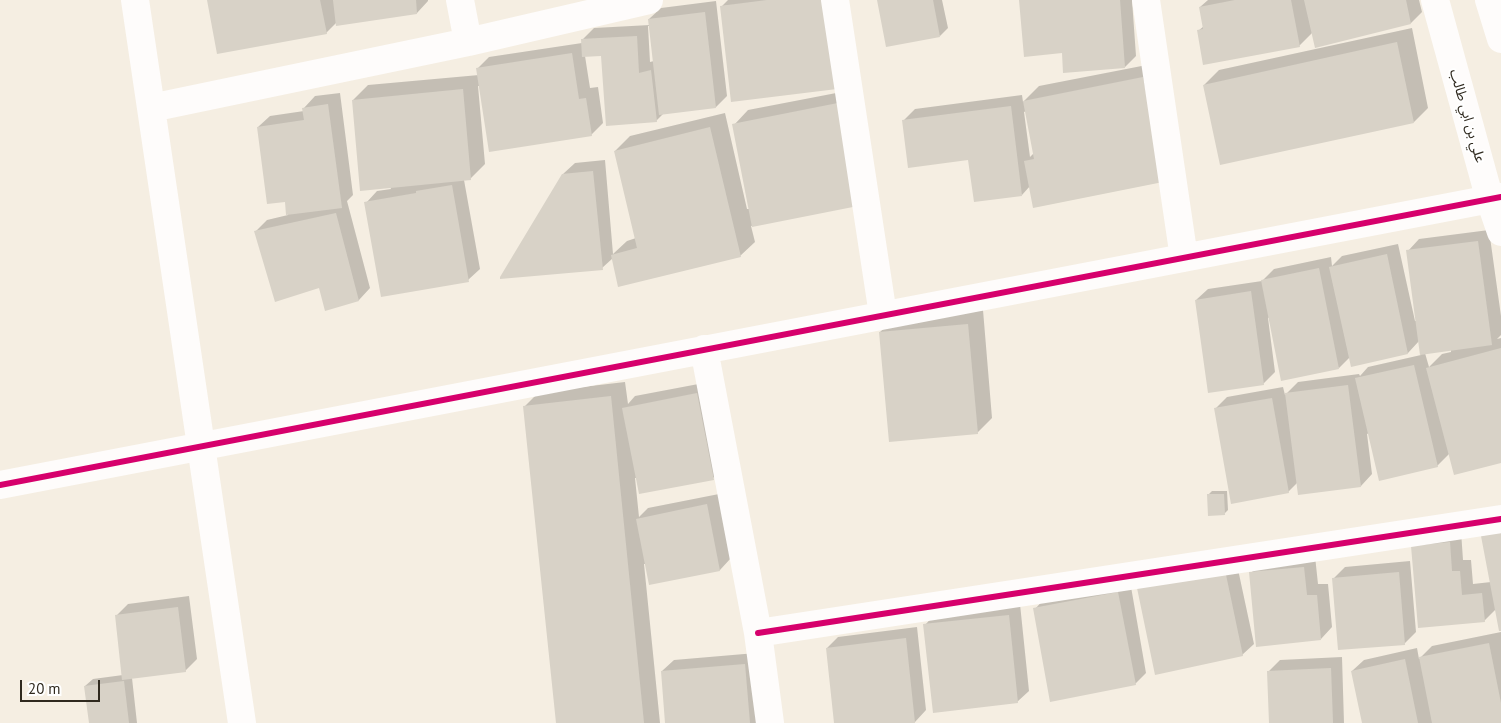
<!DOCTYPE html>
<meta charset="utf-8">
<style>
body{margin:0}
#map{position:relative;width:1501px;height:723px;overflow:hidden;background:#f5eee2;font-family:"PT Sans",sans-serif}
canvas{display:block}
.scale{position:absolute;left:20px;top:680px;width:80px;height:22px;box-sizing:border-box;border:2px solid #2f291e;border-top:0;padding-left:6px;font-size:15px;line-height:18px;white-space:nowrap;color:#2f291e;-webkit-text-stroke:4px #fff;paint-order:stroke}
</style>
<div id="map">
<canvas width="1501" height="723"></canvas>
<div class="scale">20 m</div>
</div>
<script>
const c = document.querySelector('canvas').getContext('2d');
c.lineJoin = 'round';
function fillPath(path, color) {
  c.fillStyle = color;
  c.fill(path, 'evenodd');
}
function poly(rows) {
  const path = new Path2D();
  for (const r of rows) {
    path.moveTo(r[0], r[1]);
    for (let i = 2; i < r.length; i += 2) path.lineTo(r[i], r[i + 1]);
  }
  return path;
}
function strokePath(path, color, width, dash) {
  c.strokeStyle = color;
  c.lineWidth = width;
  c.lineCap = dash ? 'butt' : 'round';
  c.setLineDash(dash || []);
  c.stroke(path);
}
function write(font, color, halo, rows, align = 'center') {
  c.font = font + ' "PT Sans","Noto Sans Arabic",sans-serif';
  c.lineWidth = 4;
  c.setLineDash([]);
  c.textBaseline = 'middle';
  c.strokeStyle = halo;
  c.fillStyle = color;
  for (const [text, x, y, turn = 0] of rows) {
    c.save();
    c.translate(x, y);
    c.rotate((+turn || 0) * Math.PI / 180);
    c.textAlign = isNaN(turn) ? turn : align;
    if (halo) c.strokeText(text, 0, 0);
    c.fillText(text, 0, 0);
    c.restore();
  }
}
fillPath(poly([
 [208,0,428,0,428,1,417,13,337,22,326,33],
 [728,0,842,0,722,6],
 [879,0,942,0,948,28,940,36],
 [1021,0,1132,0,1136,56,1125,67],
 [1208,0,1419,0,1422,12,1411,23,1313,32,1299,46,1198,31,1204,26,1200,7],
 [716,1,727,96,716,107,664,113,656,121,603,55,585,56,590,88,598,87,603,123,591,135,480,86,478,86,485,164,470,179,464,180,480,269,468,280,366,203,377,191,391,189,353,100,368,85,479,75,478,68,489,57,582,43,582,40,594,28,650,25,649,19,661,8],
 [648,26,650,26,654,61,650,62],
 [1412,28,1428,108,1414,122,1204,85,1219,70],
 [1157,63,1177,167,1030,186,1022,195,969,159,903,121,915,109,1022,95,1023,102,1039,86],
 [1026,111,1034,153,1030,157,1024,112],
 [857,89,862,204,751,226,755,242,740,256,613,258,602,268,563,174,575,163,605,160,613,254,627,241,636,238,615,151,630,136,725,113,747,209,750,209,734,125,748,110],
 [340,93,353,195,347,201,370,288,359,300,326,309,320,287,256,231,267,220,288,215,286,200,258,127,270,116,304,111,304,108,315,96],
 [1489,230,1501,316,1501,335,1497,339,1501,338,1501,461,1449,454,1437,466,1369,433,1367,434,1372,474,1361,486,1298,482,1288,492,1215,409,1227,397,1283,387,1285,395,1298,382,1359,374,1360,376,1368,367,1421,355,1419,341,1408,353,1350,357,1339,368,1270,317,1268,318,1275,372,1263,384,1196,300,1208,289,1262,281,1274,269,1331,257,1332,266,1342,256,1398,244,1415,321,1417,321,1408,251,1419,239],
 [1451,350,1451,352,1442,354,1429,367,1425,353],
 [983,310,992,418,977,433,880,332,895,318],
 [625,382,628,404,635,396,709,382,725,467,713,478,635,478,639,517,648,508,719,494,731,558,720,570,650,584,646,564,644,564,660,723,557,723,525,406,539,392],
 [1212,491,1227,491,1228,510,1224,514,1208,495],
 [1461,531,1463,560,1471,560,1473,584,1491,582,1501,629,1496,609,1484,621,1412,547],
 [1315,556,1318,584,1328,584,1332,627,1321,639,1251,573,1262,561],
 [1236,560,1254,644,1242,655,1156,673],
 [1410,561,1416,632,1404,644,1334,578,1345,567],
 [1130,581,1146,673,1135,684,1035,609,1046,597],
 [189,596,197,659,185,671,132,678,137,723,90,723,85,686,93,679,123,675,116,616,128,604],
 [1020,604,1029,691,1017,702,925,625,936,613],
 [917,627,926,710,915,722,835,723,827,648,838,637],
 [1501,632,1501,723,1363,723,1352,671,1364,660,1417,648,1419,659,1432,646],
 [756,653,762,723,666,723,662,671,674,660],
 [1342,657,1344,723,1270,723,1268,672,1280,660]
]), '#0003');
fillPath(poly([
 [207,0,320,0,327,34,217,54],
 [333,0,416,0,417,14,336,26],
 [767,0,826,0,837,89,731,102,720,6],
 [877,0,933,0,940,37,886,47],
 [1019,0,1120,0,1125,68,1063,73,1062,53,1024,57],
 [1235,0,1291,0,1300,47,1203,65,1197,30,1203,29,1199,7],
 [1304,0,1406,0,1411,24,1315,48],
 [705,12,716,108,659,115,648,19],
 [637,36,639,73,651,70,657,122,606,126,601,56,582,57,581,39],
 [1397,42,1414,123,1220,165,1203,85],
 [572,53,579,99,586,98,592,136,489,152,476,68],
 [1143,77,1163,182,1033,208,1024,161,1034,159,1023,101],
 [463,89,471,180,360,191,352,100],
 [843,102,863,205,752,227,732,124],
 [328,104,342,208,286,215,285,202,267,204,257,127,304,120,302,108],
 [1011,106,1022,196,974,202,968,160,908,168,902,120],
 [710,127,741,257,618,287,611,255,637,248,614,151],
 [593,171,603,270,500,279,500,277,562,174],
 [452,185,469,282,381,297,364,202,416,193,416,191],
 [336,213,359,301,325,311,319,288,275,302,254,231],
 [1478,241,1492,345,1420,355,1406,250],
 [1387,254,1408,354,1351,367,1329,267],
 [1319,268,1339,369,1281,381,1261,280],
 [1251,291,1264,385,1208,393,1195,300],
 [968,324,978,434,889,442,879,332],
 [1501,348,1501,463,1454,475,1426,368],
 [1414,365,1438,467,1379,481,1355,378],
 [1348,385,1361,487,1298,495,1285,393],
 [697,393,714,480,639,494,622,408],
 [611,396,644,723,556,723,523,406],
 [1272,398,1289,493,1231,504,1214,408],
 [1207,494,1224,494,1225,515,1208,516],
 [707,504,720,571,649,585,636,519],
 [1501,532,1501,631,1499,631,1481,536],
 [1450,542,1452,571,1460,571,1462,595,1482,593,1485,622,1418,628,1411,546],
 [1304,567,1307,595,1317,595,1321,640,1256,647,1249,572],
 [1225,570,1243,656,1155,675,1137,588],
 [1399,572,1405,645,1338,650,1332,578],
 [1118,592,1136,685,1050,702,1033,608],
 [178,607,186,672,122,680,115,615],
 [1009,615,1018,703,933,713,923,624],
 [906,638,915,723,834,723,826,648],
 [1489,643,1501,703,1501,723,1432,723,1419,657],
 [1405,659,1418,723,1362,723,1351,671],
 [745,664,750,723,665,723,661,671],
 [1331,668,1333,723,1269,723,1267,671],
 [124,681,129,723,89,723,84,686]
]), '#d8d2c7');
strokePath(poly([
 [135,0,242,723],
 [460,0,468,42],
 [835,0,883,315],
 [1146,0,1184,258],
 [151,108,468,42,649,0],
 [704,349,758,633,770,723],
 [0,485,1501,197],
 [758,633,1501,519]
]), '#fefcfb', 28);
strokePath(poly([
 [1435,0,1490,200,1501,232],
 [1489,0,1501,39]
]), '#fefcfb', 28);
strokePath(poly([
 [0,485,1501,197],
 [758,633,1501,519]
]), '#d6006c', 6);
write('14px', '#2f291e', '#fff', [
 ["علي بن ابي طالب",1467,116,74]
]);
</script>
